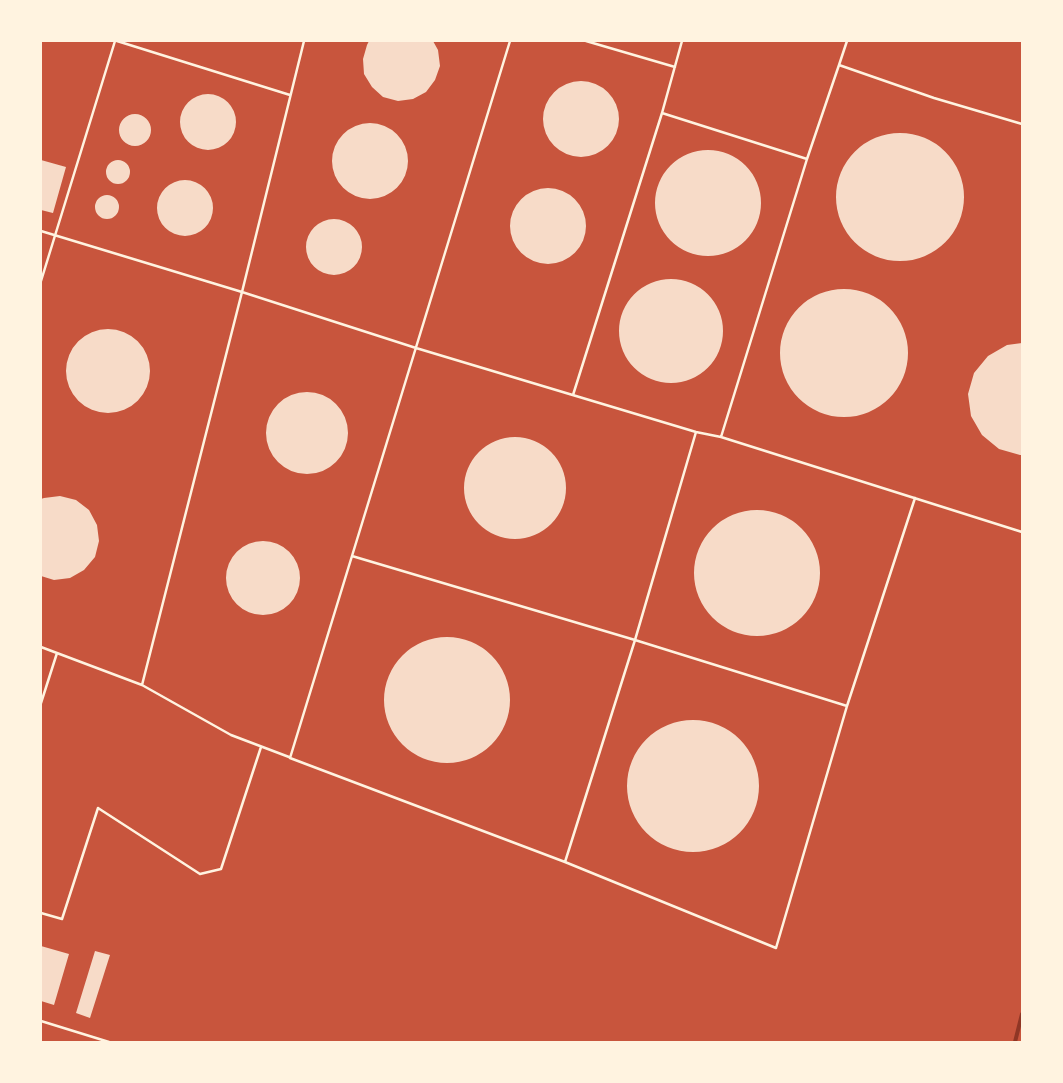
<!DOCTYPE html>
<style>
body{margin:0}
#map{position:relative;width:1063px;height:1083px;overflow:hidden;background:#c8553d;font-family:"Fira Sans",sans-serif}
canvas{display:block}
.frame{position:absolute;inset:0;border:42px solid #fff3e0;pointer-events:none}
</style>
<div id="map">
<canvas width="1063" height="1083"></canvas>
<div class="frame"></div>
</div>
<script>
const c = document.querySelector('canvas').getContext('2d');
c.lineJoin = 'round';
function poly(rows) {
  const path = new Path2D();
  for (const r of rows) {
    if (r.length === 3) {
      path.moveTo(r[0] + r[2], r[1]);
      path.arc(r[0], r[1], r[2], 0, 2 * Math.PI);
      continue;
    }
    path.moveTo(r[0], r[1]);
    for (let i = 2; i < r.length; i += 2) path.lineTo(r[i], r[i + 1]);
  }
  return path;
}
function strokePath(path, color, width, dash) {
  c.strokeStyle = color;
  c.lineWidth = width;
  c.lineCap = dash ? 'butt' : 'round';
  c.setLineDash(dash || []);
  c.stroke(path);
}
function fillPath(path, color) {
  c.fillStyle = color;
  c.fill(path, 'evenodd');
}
strokePath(poly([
 [1015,1042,1022,1014]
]), '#8f3625', 4);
fillPath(poly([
 [369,41,433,41,438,50,440,66,435,80,426,92,413,99,398,101,383,97,372,87,364,74,363,59,367,45],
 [581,119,38],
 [208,122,28],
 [135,130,16],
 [370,161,38],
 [900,197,64],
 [708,203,53],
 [41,160,66,167,53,213,41,210],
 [118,172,12],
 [185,208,28],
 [548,226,38],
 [107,207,12],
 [334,247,28],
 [671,331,52],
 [844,353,64],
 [108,371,42],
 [1022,343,1022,455,1020,455,999,449,982,435,971,416,968,394,974,373,988,356,1007,345],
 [307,433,41],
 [515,488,51],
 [60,496,76,500,89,510,97,525,99,541,95,557,84,570,70,578,54,580,41,576,41,499,44,498],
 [757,573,63],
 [263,578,37],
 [447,700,63],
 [693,786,66],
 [41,946,69,954,54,1005,41,1001],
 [95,951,110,955,90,1018,76,1013]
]), '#f7dbc8');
strokePath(poly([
 [117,41,290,95],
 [510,41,290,758,565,862,635,640,696,432],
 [586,41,675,67],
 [839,65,847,41],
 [662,113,682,41],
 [41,231,242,292,416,348,696,432,721,437,1022,532],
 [41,281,115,41],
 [573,395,662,113,807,159],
 [721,437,807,159,839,65,934,98,1022,124],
 [352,556,635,640,847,706,915,498],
 [41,647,142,685],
 [41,703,57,653],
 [289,757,231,735,142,685,242,292,304,41],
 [565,862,776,948,847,706],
 [41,913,62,919,98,808,200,874,221,869,261,747],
 [41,1021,109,1042]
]), '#fff3e0', 2.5);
</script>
